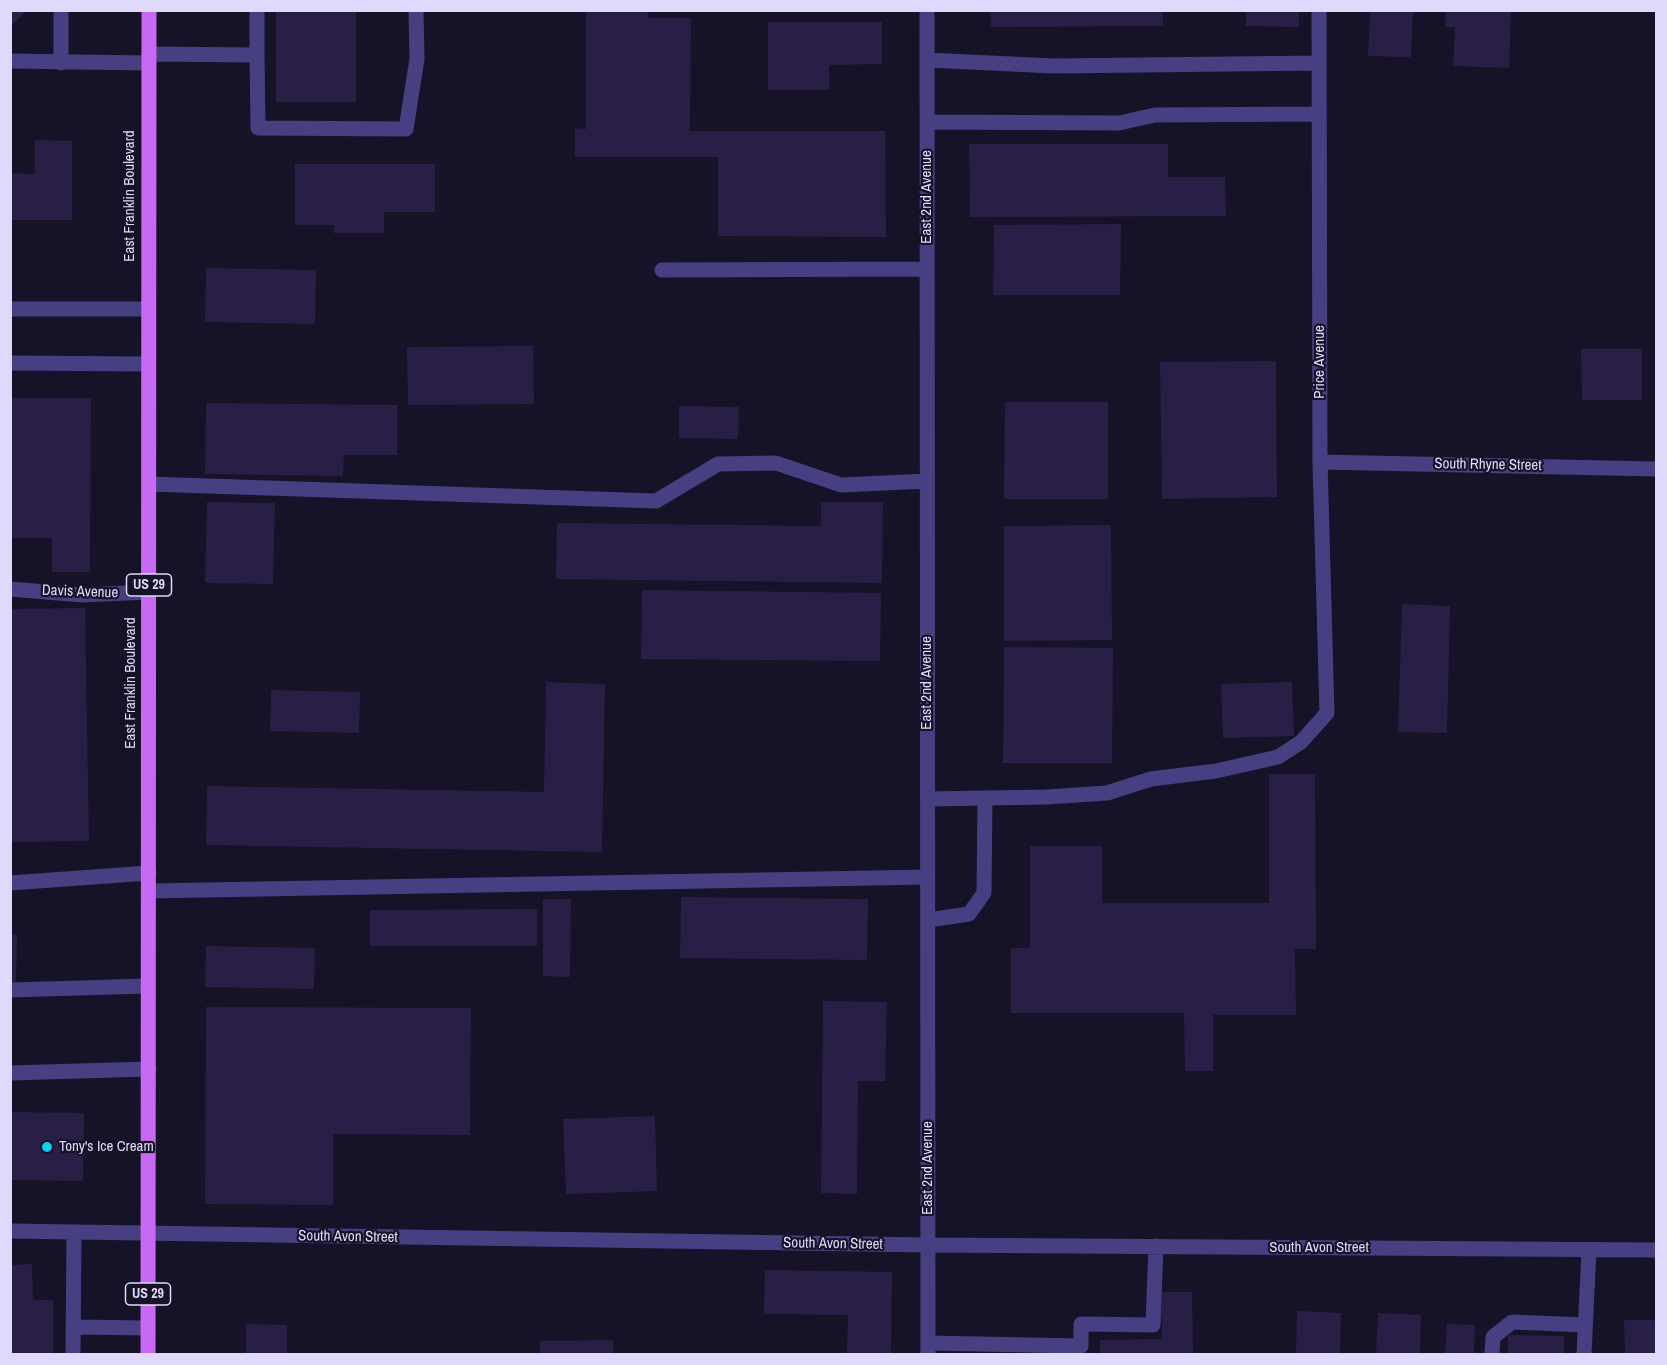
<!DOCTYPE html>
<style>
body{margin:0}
#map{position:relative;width:1667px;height:1365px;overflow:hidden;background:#161227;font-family:"Archivo Narrow",sans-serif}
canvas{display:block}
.frame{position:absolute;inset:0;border:12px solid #dfdafc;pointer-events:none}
</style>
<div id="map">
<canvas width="1667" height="1365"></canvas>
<div class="frame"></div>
</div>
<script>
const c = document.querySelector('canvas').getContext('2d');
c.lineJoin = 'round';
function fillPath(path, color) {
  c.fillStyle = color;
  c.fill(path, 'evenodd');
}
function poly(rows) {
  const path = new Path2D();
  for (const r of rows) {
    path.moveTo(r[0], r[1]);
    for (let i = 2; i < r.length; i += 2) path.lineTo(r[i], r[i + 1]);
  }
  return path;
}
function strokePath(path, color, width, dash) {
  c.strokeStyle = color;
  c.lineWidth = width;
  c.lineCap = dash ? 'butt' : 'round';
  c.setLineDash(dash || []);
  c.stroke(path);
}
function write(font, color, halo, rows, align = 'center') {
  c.font = font + ' "Archivo Narrow",sans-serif';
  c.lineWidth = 4.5;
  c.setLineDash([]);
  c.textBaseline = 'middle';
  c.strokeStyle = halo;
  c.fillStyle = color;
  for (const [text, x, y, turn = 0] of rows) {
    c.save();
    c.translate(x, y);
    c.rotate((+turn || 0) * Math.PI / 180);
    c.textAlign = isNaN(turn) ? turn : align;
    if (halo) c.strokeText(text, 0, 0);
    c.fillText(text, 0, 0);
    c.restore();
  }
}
fillPath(poly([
 [10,10,27,10,10,27],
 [276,10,356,10,356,102,276,102],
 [586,10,648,10,648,18,691,18,690,131,885,131,886,237,718,236,718,157,575,157,575,128,586,129],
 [990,10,1163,10,1163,26,991,27],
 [1246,10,1299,10,1299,27,1246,26],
 [1370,10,1413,10,1411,57,1368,56],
 [1446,10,1511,10,1509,68,1453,66,1455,27,1445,27],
 [768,22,882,22,882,64,829,65,829,90,768,90],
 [35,140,72,141,72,220,10,220,10,173,35,174],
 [969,144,1168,144,1168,177,1225,177,1226,216,970,217],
 [295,164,435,164,435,212,384,212,384,233,334,233,334,225,295,225],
 [1121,224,1120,295,993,295,994,225],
 [206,268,316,270,315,324,205,322],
 [533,346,534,404,408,405,407,347],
 [1581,349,1642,349,1642,400,1582,400],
 [1276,361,1277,497,1162,499,1160,362],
 [10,398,91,398,90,572,52,572,52,538,10,538],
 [1005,402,1108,402,1108,499,1004,499],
 [206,403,397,405,397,455,344,455,343,476,205,474],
 [679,406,739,407,738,439,679,438],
 [207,502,275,503,273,584,205,583],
 [821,502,883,502,882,583,556,579,557,523,821,526],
 [1111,525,1112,640,1004,641,1004,526],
 [642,590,881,593,880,661,641,659],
 [1402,604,1450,606,1447,733,1398,732],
 [85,608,89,841,10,842,10,609],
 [1004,647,1113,648,1112,763,1003,763],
 [546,682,605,684,602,852,206,845,207,786,544,792],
 [1292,682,1294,736,1223,738,1221,684],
 [271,690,360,692,359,733,270,731],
 [1269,774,1315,774,1316,949,1295,949,1296,1015,1213,1015,1213,1071,1185,1071,1184,1013,1011,1013,1011,948,1030,948,1030,846,1102,846,1102,903,1269,903],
 [681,897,868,899,867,960,680,958],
 [543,899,571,899,570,977,543,976],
 [537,909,537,946,370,946,370,910],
 [10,935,17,935,16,982,10,982],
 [206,946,315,948,314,989,205,987],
 [823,1001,887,1002,885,1081,858,1081,857,1194,821,1193],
 [206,1007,471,1008,470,1135,333,1134,333,1205,205,1204],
 [10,1112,84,1113,83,1181,10,1180],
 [655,1116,657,1191,566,1194,563,1119],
 [32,1264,33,1300,53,1300,53,1354,10,1354,10,1265],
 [765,1270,892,1272,891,1354,847,1354,848,1315,764,1314],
 [1161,1292,1192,1292,1193,1354,1100,1354,1100,1340,1162,1339],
 [1297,1311,1341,1313,1340,1354,1296,1354],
 [1378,1313,1421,1315,1420,1354,1376,1354],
 [1624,1320,1656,1320,1656,1354,1625,1354],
 [246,1324,287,1325,287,1354,246,1354],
 [1447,1324,1475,1325,1474,1354,1445,1354],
 [1508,1335,1564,1336,1564,1354,1508,1354],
 [613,1340,613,1354,540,1354,540,1341]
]), '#291f46');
strokePath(poly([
 [927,10,928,1354],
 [149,54,257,55,258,128,406,129,417,59,416,10],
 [257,55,257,10],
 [927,60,1054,66,1319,63],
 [10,61,149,63],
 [61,63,61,10],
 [927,122,1119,123,1155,115,1319,114],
 [662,270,927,269],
 [10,309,148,309],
 [10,363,148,364],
 [1320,462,1656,469],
 [149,484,656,501,718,464,776,463,841,485,927,481],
 [10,589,82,595,149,592],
 [928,799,1046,797,1107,793,1151,779,1216,771,1278,757,1301,742,1327,713,1320,462,1319,10],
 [10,883,149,873],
 [149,891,928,877],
 [928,920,969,914,984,893,985,798],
 [10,990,148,986],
 [10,1073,149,1069],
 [10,1231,928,1245,1656,1250],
 [73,1327,148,1328],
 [928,1343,1081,1346,1081,1324,1153,1325,1156,1246],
 [73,1354,74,1232],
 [1492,1354,1493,1337,1512,1322,1585,1325],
 [1584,1354,1589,1250]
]), '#464082', 15);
strokePath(poly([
 [148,1354,149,10]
]), '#c769f4', 15);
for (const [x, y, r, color] of [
 [47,1147,6,"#14cdee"]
]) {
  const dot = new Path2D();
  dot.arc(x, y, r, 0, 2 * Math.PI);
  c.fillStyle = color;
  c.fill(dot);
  strokePath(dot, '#161227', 2);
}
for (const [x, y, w] of [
 [149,585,45],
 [148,1294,45]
]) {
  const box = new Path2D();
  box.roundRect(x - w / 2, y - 11, w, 22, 4.5);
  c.fillStyle = '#161227';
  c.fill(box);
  strokePath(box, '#dfdafc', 1.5);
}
write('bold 14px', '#dfdafc', null, [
 ["US 29",149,585],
 ["US 29",148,1294]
]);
write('15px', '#dfdafc', '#161227', [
 ["East Franklin Boulevard",130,196,-90],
 ["East 2nd Avenue",927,197,-90],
 ["Price Avenue",1320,362,-90],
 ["South Rhyne Street",1488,465,1],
 ["Davis Avenue",80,592,2],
 ["East Franklin Boulevard",131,683,-90],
 ["East 2nd Avenue",927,683,-90],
 ["East 2nd Avenue",928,1168,-90],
 ["South Avon Street",348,1237,1],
 ["South Avon Street",833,1244,1],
 ["South Avon Street",1319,1248]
]);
write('15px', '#dfdafc', '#161227', [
 ["Tony's Ice Cream",59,1147]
], 'left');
</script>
